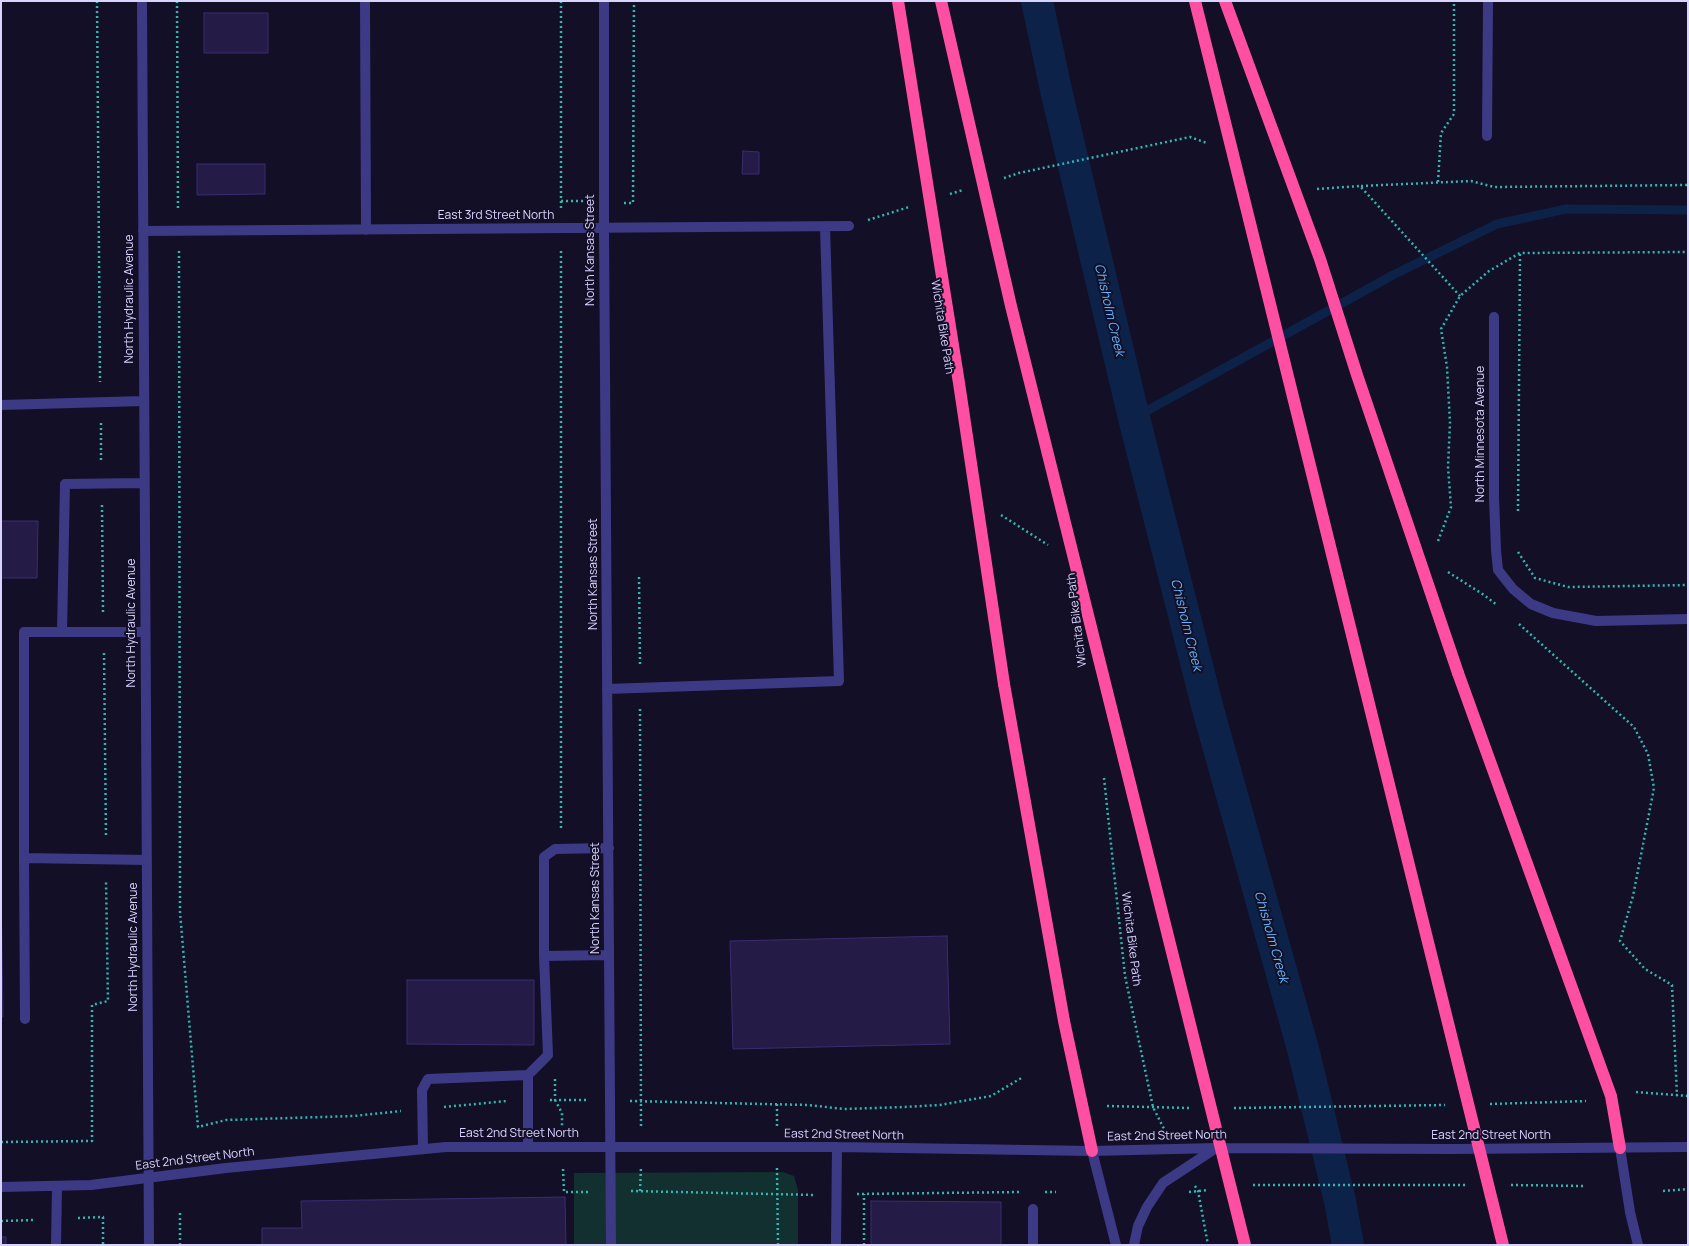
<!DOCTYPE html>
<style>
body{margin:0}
#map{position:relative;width:1689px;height:1246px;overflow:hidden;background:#130f26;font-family:Manrope,sans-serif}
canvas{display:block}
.frame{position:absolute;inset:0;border:2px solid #d9d4ff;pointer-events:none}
</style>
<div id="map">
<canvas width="1689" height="1246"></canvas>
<div class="frame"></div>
</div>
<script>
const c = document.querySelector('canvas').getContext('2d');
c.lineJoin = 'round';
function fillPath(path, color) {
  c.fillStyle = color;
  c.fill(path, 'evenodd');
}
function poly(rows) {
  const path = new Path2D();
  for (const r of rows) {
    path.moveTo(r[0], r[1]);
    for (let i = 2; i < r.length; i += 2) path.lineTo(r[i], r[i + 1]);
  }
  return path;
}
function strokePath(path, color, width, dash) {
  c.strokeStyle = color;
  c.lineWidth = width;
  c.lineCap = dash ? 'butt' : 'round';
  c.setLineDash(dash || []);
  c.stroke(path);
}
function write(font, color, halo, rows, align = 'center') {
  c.font = font + ' Manrope,sans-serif';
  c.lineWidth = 4;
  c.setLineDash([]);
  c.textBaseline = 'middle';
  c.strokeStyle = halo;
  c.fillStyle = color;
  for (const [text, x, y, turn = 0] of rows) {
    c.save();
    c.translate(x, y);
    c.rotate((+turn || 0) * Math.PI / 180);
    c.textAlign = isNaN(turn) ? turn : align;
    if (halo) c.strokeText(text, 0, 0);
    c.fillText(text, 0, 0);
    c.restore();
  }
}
fillPath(poly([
 [783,1172,794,1176,798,1190,798,1245,574,1245,574,1173]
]), '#12302f');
strokePath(poly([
 [1134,418,1393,275,1497,224,1566,209,1688,210]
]), '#0c2248', 9);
strokePath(poly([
 [1037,1,1056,90,1134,418,1209,713,1303,1049,1340,1201,1348,1245]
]), '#0c2248', 32);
const building = poly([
 [204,13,268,13,268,53,204,53,204,13],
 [743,151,759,152,759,174,742,174,743,151],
 [197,164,265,164,265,194,197,195,197,164],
 [1,521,38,521,37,578,1,578,1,521],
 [1,889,3,1017,1,1017,1,889],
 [947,936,950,1044,733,1049,730,941,947,936],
 [407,980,534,980,534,1045,407,1044,407,980],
 [565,1197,566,1245,262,1245,262,1228,302,1228,301,1201,565,1197],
 [871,1201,1001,1202,1001,1245,871,1245,871,1201],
 [1,1237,6,1237,6,1245,1,1245,1,1237]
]);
fillPath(building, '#241b47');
strokePath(building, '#3b2d73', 1);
strokePath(poly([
 [97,1,100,382],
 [177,1,178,210],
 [561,1,561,201,583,201],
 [1004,178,1019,173,1190,137,1207,143],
 [1438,182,1441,133,1454,114,1454,1],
 [1361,186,1471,181,1494,187,1688,185],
 [1317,189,1360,186,1460,296],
 [950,194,963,190],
 [561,201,561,208],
 [624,203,633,203,634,1],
 [868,220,909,207],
 [179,251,180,912,198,1127,226,1120,354,1116,401,1111],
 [101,423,101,462],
 [102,505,103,612],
 [1518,511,1520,254],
 [1001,515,1048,545],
 [1438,541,1451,507,1448,467,1450,423,1447,367,1441,329,1460,296,1489,271,1520,253,1688,252],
 [1518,552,1535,578,1568,587,1688,585],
 [1448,572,1484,595,1497,605],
 [639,577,640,666],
 [1519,624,1634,727,1648,754,1654,788,1633,896,1620,941,1645,969,1672,985,1677,1096],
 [104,653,106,838],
 [640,709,641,1126],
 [1104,778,1125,976,1153,1107,1164,1129],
 [561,828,561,249],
 [555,1079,555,1100,589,1100],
 [1636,1092,1688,1096],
 [550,1100,555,1100,562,1113,562,1126],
 [630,1101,808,1105,844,1109,904,1107,940,1105,991,1096,1023,1077],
 [777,1104,777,1127],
 [1490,1104,1586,1101],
 [1107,1106,1189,1108],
 [444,1107,507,1101],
 [1234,1108,1445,1105],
 [1,1142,92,1141,92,1005,108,1001,106,881],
 [777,1168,778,1245],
 [563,1169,564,1192,590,1192],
 [1253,1185,1466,1185],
 [1511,1185,1584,1186],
 [1195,1186,1198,1191,1208,1245],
 [631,1191,816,1195],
 [640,1191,641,1167],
 [1663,1191,1688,1189],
 [1045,1192,1056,1192],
 [1189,1192,1208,1190],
 [857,1194,1020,1192],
 [180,1213,180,1245],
 [78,1218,103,1217,103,1245],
 [1,1221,35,1220],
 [864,1245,864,1194]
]), '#2fb8b0', 2.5, [2, 3]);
strokePath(poly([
 [142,1,149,1245],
 [365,1,366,230],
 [604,1,604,229,611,1245],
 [1487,136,1488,1],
 [143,231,849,226],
 [1494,317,1494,497,1496,550,1498,570,1513,589,1531,604,1553,613,1596,621,1688,619],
 [1,405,144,401],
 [62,632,65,484,144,483],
 [145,632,24,632,24,858,147,860],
 [607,689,839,681,825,227],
 [24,858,25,1019],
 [544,956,609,955],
 [528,1075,528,1147],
 [1620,1148,1630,1212,1638,1245],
 [423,1149,422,1090,428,1079,528,1075,548,1055,544,956,544,857,555,849,609,848],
 [1092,1151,1116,1245],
 [1,1187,91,1185,226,1168,446,1147,837,1147,1092,1151,1216,1148,1452,1149,1688,1147],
 [1033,1209,1033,1245],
 [56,1245,57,1186],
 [836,1245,837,1147],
 [1134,1245,1138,1226,1147,1207,1163,1183,1216,1148]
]), '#3d3a85', 10);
strokePath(poly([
 [1458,673,1611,1096,1620,1148],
 [1004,684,1064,1021,1092,1151]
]), '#ff4fa3', 12);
strokePath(poly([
 [898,1,959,383,1004,684],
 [941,1,1011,306,1245,1245],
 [1195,1,1503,1245],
 [1225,1,1320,259,1357,375,1458,673]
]), '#ff4fa3', 12);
write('12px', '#d9d4ff', '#130f26', [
 ["East 3rd Street North",496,216],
 ["North Kansas Street",591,250,-90],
 ["North Hydraulic Avenue",130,299,-90],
 ["Wichita Bike Path",942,327,81],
 ["North Minnesota Avenue",1481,434,-90],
 ["North Kansas Street",594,574,-90],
 ["Wichita Bike Path",1077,620,-97],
 ["North Hydraulic Avenue",132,623,-90],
 ["North Kansas Street",596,898,-90],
 ["Wichita Bike Path",1131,939,83],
 ["North Hydraulic Avenue",134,947,-90],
 ["East 2nd Street North",519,1134],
 ["East 2nd Street North",844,1135,1],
 ["East 2nd Street North",1167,1136,-1],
 ["East 2nd Street North",1491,1136],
 ["East 2nd Street North",195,1159,-7]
]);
write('italic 13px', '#62b6ff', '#130f26', [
 ["Chisholm Creek",1109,310,77],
 ["Chisholm Creek",1186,625,76],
 ["Chisholm Creek",1271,937,74]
]);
</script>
